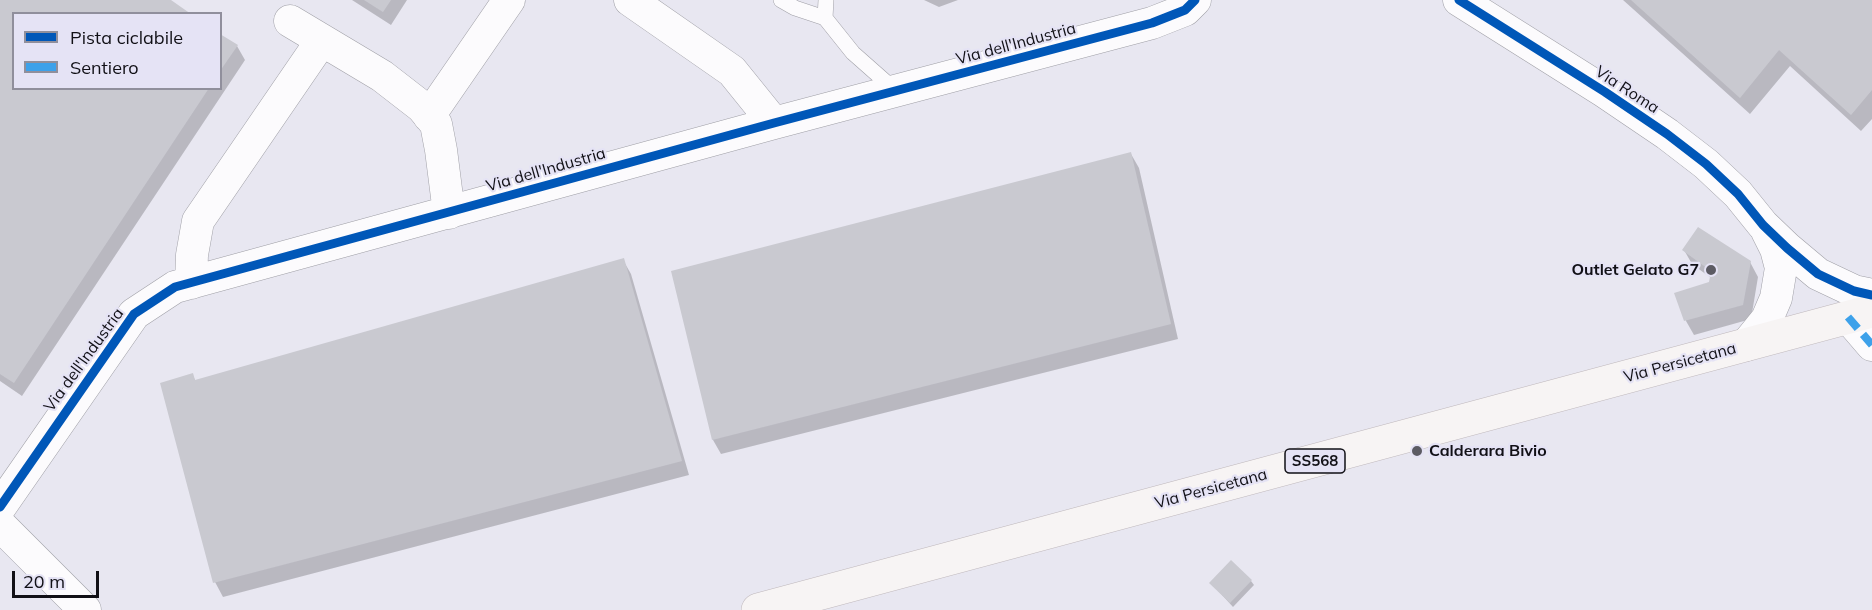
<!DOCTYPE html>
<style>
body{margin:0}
#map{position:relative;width:1872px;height:610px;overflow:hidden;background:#e8e7f1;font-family:Mulish,sans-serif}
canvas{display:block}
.legend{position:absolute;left:12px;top:12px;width:210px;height:78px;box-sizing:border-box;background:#e5e3f5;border:2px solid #908f9c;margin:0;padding:8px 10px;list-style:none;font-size:18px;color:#111016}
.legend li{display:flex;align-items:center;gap:12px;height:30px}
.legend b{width:30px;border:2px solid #908f9c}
.scale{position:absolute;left:12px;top:571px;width:87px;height:27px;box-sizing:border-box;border:3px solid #111016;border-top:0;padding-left:8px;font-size:18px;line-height:21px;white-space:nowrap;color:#111016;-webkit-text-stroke:4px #e5e3f5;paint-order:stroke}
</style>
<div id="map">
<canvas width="1872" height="610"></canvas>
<ul class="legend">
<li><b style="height:8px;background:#0057b8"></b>Pista ciclabile</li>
<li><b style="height:8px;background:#3da1ea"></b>Sentiero</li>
</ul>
<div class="scale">20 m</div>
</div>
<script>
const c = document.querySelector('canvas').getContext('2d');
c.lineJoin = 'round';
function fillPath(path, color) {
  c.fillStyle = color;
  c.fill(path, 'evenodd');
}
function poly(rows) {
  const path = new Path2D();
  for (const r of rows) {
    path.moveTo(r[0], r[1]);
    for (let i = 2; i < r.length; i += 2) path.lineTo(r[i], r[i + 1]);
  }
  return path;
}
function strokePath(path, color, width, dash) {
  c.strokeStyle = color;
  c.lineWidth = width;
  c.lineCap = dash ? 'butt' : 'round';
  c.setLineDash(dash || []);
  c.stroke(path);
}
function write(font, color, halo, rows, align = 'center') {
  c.font = font + ' Mulish,sans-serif';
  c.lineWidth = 4.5;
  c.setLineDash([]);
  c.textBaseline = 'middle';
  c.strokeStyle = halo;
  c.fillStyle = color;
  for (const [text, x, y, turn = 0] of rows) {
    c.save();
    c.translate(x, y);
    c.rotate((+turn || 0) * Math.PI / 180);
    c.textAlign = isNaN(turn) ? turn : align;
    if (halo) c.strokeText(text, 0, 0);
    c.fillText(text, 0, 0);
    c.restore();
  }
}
fillPath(poly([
 [0,0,168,0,14,14,14,88,220,88,220,35,237,46,245,60,22,396,0,381],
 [352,0,407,0,391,25],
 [924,0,958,0,939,7],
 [1623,0,1872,0,1872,119,1861,131,1790,66,1750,114],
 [1131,154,1139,168,1178,339,721,454,713,440,673,272],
 [1684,250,1750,262,1758,277,1751,319,1694,335,1686,321,1676,294,1710,283,1711,278,1692,264],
 [623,260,631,274,689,475,223,597,215,582,192,374,196,382],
 [1251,581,1254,585,1233,607,1211,583]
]), '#0003');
fillPath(poly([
 [0,0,171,0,191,14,14,14,14,88,209,88,14,383,0,374],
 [364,0,391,0,383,12],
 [1631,0,1872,0,1872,90,1851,115,1779,50,1740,98],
 [220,34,238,45,220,71],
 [1131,152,1171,324,712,440,671,271],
 [1698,227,1751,261,1743,305,1684,321,1674,293,1709,282,1711,271,1682,250],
 [624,258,682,461,213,583,160,383,193,373,195,380],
 [1231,560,1252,580,1230,603,1209,583]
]), '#c9c9d0');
const service = poly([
 [781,0,795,8,825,18],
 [826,0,825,18,853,53,896,91]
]);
const minor = poly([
 [630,0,732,71,774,123],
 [1459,0,1605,92,1667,134,1706,164,1738,194,1763,225,1787,248,1818,274,1854,291,1872,295],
 [290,21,382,76,422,107,436,124,441,150,449,213],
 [429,116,509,0],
 [191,283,192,255,198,221,322,40],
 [1848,317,1872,345],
 [1746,345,1767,319,1776,298,1781,268,1776,249,1767,231],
 [0,507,134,314,175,287,774,123,1152,23,1185,10,1195,0],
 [0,525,85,610]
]);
const primary = poly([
 [758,610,1872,311]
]);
strokePath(service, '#9f9fa6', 16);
strokePath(minor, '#9f9fa6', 33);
strokePath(primary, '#bfb8bc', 34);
strokePath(service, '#fcfbfd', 15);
strokePath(minor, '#fcfbfd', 32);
strokePath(primary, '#f7f4f4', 33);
strokePath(poly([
 [1848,317,1872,345]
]), '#3da1ea', 8, [15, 8]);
strokePath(poly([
 [1459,0,1605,92,1667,134,1706,164,1738,194,1763,225,1787,248,1818,274,1854,291,1872,295],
 [0,507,134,314,175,287,774,123,1152,23,1185,10,1195,0]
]), '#0057b8', 9);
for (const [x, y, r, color] of [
 [1711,270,6,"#5c5b63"],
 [1417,451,6,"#5c5b63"]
]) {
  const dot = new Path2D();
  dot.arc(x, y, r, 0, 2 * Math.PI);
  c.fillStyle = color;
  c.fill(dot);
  strokePath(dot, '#e5e3f5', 2);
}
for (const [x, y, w] of [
 [1315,461,60]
]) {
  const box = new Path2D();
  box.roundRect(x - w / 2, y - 12, w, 24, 4.5);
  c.fillStyle = '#e5e3f5';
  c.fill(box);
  strokePath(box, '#111016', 1.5);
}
write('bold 15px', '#111016', null, [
 ["SS568",1315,461]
]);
write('16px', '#111016', '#e5e3f5', [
 ["Via dell'Industria",1016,44,-15],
 ["Via Roma",1627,90,33],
 ["Via dell'Industria",546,170,-16],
 ["Via dell'Industria",84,360,-54],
 ["Via Persicetana",1680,363,-15],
 ["Via Persicetana",1211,489,-15]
]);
write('bold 16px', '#111016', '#e5e3f5', [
 ["Outlet Gelato G7",1699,270],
 ["Calderara Bivio",1429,451,"left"]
], 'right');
</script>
